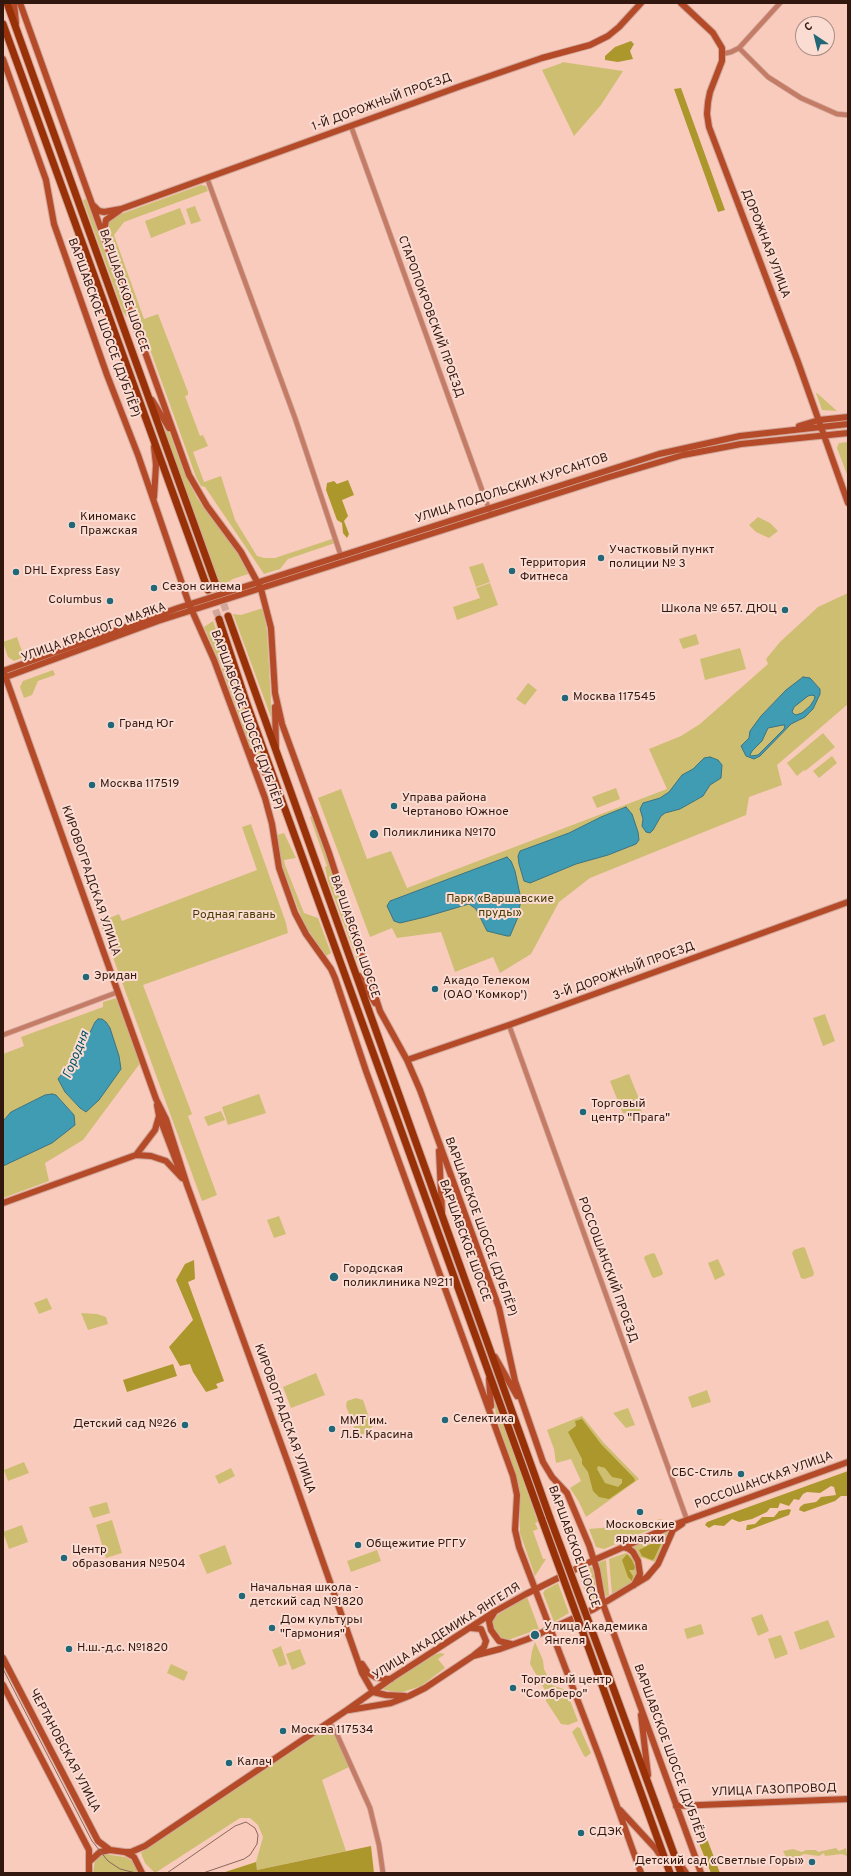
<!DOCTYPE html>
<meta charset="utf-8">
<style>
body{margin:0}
#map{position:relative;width:851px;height:1876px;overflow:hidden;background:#f8cbbd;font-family:Overpass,sans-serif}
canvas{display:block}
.frame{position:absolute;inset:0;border:4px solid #32170f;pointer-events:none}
.north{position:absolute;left:795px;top:16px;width:40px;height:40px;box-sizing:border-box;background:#fbdcd2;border:1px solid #ab8d84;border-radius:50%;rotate:325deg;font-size:11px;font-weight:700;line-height:16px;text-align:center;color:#32170f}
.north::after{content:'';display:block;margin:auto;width:14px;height:18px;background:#226778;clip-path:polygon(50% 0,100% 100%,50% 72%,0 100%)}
</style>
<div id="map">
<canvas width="851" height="1876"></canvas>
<div class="frame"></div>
<div class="north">С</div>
</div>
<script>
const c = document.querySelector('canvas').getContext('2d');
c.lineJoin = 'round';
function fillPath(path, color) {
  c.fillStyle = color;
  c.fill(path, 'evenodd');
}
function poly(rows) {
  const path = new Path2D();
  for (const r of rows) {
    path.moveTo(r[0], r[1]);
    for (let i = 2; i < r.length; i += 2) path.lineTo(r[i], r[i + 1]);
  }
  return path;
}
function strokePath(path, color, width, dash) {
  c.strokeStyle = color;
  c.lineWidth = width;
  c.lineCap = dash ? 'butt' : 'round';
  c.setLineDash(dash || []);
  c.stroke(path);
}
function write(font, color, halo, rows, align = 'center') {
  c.font = font + ' Overpass,sans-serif';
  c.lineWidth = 4;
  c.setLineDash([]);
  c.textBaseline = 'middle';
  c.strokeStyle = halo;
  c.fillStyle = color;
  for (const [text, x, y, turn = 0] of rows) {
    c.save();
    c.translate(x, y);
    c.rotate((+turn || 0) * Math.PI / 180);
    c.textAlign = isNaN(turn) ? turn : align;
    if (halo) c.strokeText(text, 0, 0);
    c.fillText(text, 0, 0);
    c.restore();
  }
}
fillPath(poly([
 [562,62,623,71,601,105,574,136,542,70,562,63],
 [201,185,206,186,208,191,124,222,114,235,144,319,158,314,188,392,188,395,185,396,200,436,203,435,208,446,193,452,204,482,221,476,235,520,257,556,264,558,275,558,335,538,335,543,288,559,280,569,264,574,205,487,201,486,196,477,107,230,109,220,113,217],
 [86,199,129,317,127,317,123,312,83,200],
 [195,206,201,221,191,224,186,209],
 [180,208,186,224,151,238,145,221],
 [816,393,817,393,837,411,822,410],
 [163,424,170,434,184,472,197,498,233,546,251,573,233,579,221,587,224,583,219,584,161,425],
 [848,442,848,477,837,448,839,443],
 [758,517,770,523,778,531,769,538,756,532,749,525],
 [483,563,490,582,476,587,469,567],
 [490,583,498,605,457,620,453,607,480,598,476,588],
 [848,593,848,704,777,765,782,785,749,797,746,815,590,878,559,902,531,954,500,973,493,957,455,972,441,932,397,938,392,928,370,937,318,798,341,789,367,859,391,851,407,888,667,789,649,749,681,736,700,724,768,664,766,659,780,642,818,607],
 [263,608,267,631,272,720,233,614,241,615],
 [213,621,266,767,265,768,251,750,221,666,204,627],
 [696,634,699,644,683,649,679,639],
 [17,637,24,657,14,661,8,657,3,642],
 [740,648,746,669,705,680,700,659],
 [53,670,55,675,38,681,32,695,24,698,20,687,23,681],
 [528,683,537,690,525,705,516,699],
 [823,733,835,747,805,771,804,770,797,776,787,763],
 [832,756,837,763,819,778,813,771],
 [616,788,620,799,597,808,592,797],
 [313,816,348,915,368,986,364,979,328,881,325,867,327,866,310,817],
 [251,824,286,923,288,933,143,985,192,1114,188,1116,217,1195,202,1201,100,922,119,914,122,921,257,870,242,827],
 [284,833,296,858,284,860,285,865,304,913,318,918,331,953,326,956,304,924,282,866,277,835],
 [116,998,141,1062,83,1140,45,1163,49,1181,3,1198,3,1166,74,1115,56,1095,11,1112,3,1121,3,1054,24,1046,21,1037,103,1007,103,1002],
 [98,1019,106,1022,121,1069,80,1108,65,1092,59,1076,86,1041,95,1022],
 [825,1014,835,1041,823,1046,813,1018],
 [629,1074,642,1106,640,1107,643,1116,630,1121,627,1112,623,1114,610,1081],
 [259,1094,266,1113,228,1125,222,1107],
 [221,1111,225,1120,208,1126,204,1117],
 [279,1216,286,1234,274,1238,267,1220],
 [803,1247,805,1248,814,1273,813,1276,804,1279,801,1278,792,1253,794,1250],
 [653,1253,655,1254,663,1273,662,1275,654,1278,652,1277,644,1258,645,1256],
 [718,1259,725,1275,715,1280,708,1263],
 [47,1298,52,1309,39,1314,34,1303],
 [81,1313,97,1314,106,1317,108,1324,88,1330],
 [316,1373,325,1395,291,1408,283,1387],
 [707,1390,711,1402,692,1408,688,1397],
 [356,1398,363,1400,372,1426,371,1431,360,1435,356,1433,346,1406,347,1401],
 [494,1398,538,1522,535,1523,538,1529,533,1531,543,1559,546,1559,535,1576,520,1533,520,1500,518,1483,496,1416],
 [628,1408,635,1425,626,1428,613,1413],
 [582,1416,603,1442,639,1479,586,1517,579,1502,570,1488,581,1481,571,1459,556,1463,554,1449,547,1430],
 [24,1462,29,1473,8,1481,4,1470],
 [231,1468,235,1476,219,1484,215,1476],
 [107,1502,110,1513,93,1518,89,1507],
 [662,1519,659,1526,604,1549,596,1547,589,1529,612,1527],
 [112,1520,122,1553,106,1558,96,1525],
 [22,1525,28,1542,9,1549,3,1532],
 [671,1529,655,1562,640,1557,637,1551,631,1547],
 [225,1545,232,1564,207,1574,199,1555],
 [377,1550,381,1561,351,1572,347,1561],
 [626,1553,633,1557,638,1571,634,1581,612,1594,609,1559],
 [606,1560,609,1595,606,1596,598,1563],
 [590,1567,593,1568,594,1576,597,1598,595,1602,594,1601,590,1603,578,1573],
 [558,1583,569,1613,554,1622,543,1593,545,1590],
 [527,1597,539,1629,508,1640,499,1637,491,1623,494,1617],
 [762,1614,769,1631,758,1636,751,1618],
 [828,1620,835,1637,800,1650,794,1632],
 [701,1624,704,1634,687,1639,684,1629],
 [781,1635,788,1654,775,1659,768,1639],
 [535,1642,543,1660,544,1669,552,1685,566,1690,578,1721,568,1725,561,1724,546,1701,546,1692,530,1664,532,1651],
 [281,1646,287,1664,279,1667,272,1650],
 [300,1649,306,1664,292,1670,286,1654],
 [440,1653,445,1654,438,1659,445,1668,421,1686,400,1693,381,1689,434,1655],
 [171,1664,188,1672,184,1681,167,1673],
 [328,1727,332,1727,349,1767,322,1780,346,1851,257,1870,256,1862,263,1837,258,1825,250,1818,240,1818,155,1873,145,1863,141,1853,145,1850],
 [577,1727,580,1728,591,1753,586,1757,584,1756,572,1732],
 [836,1848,839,1851,846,1848,847,1856,842,1854,825,1856,824,1853,819,1856,804,1854,798,1857,786,1857,783,1851,793,1849,802,1852,806,1850,816,1850,818,1852],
 [104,1854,125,1857,129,1859,134,1862,138,1873,93,1873,95,1860,99,1856]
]), '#cebe72');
fillPath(poly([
 [631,41,634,44,630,51,633,59,618,62,605,60,605,56,615,47],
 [681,88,725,210,718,212,674,89],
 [334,481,337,484,348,480,354,495,342,500,348,516,344,521,349,534,347,538,343,533,342,523,337,520,326,490,327,483],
 [194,1260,195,1279,188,1282,224,1381,216,1384,218,1388,206,1392,193,1372,190,1364,180,1366,169,1347,193,1320,176,1280,185,1264],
 [173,1364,177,1376,127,1392,123,1380],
 [582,1419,601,1444,634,1478,635,1481,609,1499,599,1497,593,1491,588,1472,582,1464,582,1459,568,1432,576,1426,575,1421],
 [598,1466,605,1468,612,1477,622,1479,622,1483,618,1487,605,1483,597,1469],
 [848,1471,848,1496,841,1496,835,1501,804,1512,799,1510,800,1507,804,1504,816,1502,821,1497,836,1495,834,1487,831,1486,820,1493,807,1492,803,1494,799,1500,794,1499,789,1506,780,1503,778,1508,770,1508,767,1512,752,1519,739,1522,732,1519,724,1526,714,1525,709,1528,705,1525,707,1522],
 [789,1509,791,1510,789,1515,749,1530,746,1530,747,1525,755,1524,762,1517,774,1517,779,1511],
 [657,1541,661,1544,654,1559,652,1560,642,1556,639,1550],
 [627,1554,632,1560,635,1567,634,1570,629,1570,633,1576,632,1581,628,1577,622,1560],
 [697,1824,704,1831,720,1873,711,1873,700,1846],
 [371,1846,374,1873,222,1873,256,1862,257,1870]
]), '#ac972d');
const water = poly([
 [803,677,810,678,820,689,820,694,813,709,805,717,791,724,760,756,754,759,746,756,741,746,749,738,750,731,761,716,786,690,803,677],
 [812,695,815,696,814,700,810,706,802,713,796,715,794,714,792,712,794,707,808,696,812,695],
 [783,725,785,725,784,729,758,755,751,756,750,755,752,751,762,741,768,728,783,725],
 [710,757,718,760,722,765,721,778,710,785,703,796,680,809,665,813,661,816,653,830,650,833,646,832,642,826,643,819,640,809,643,803,660,798,669,792,682,775,693,769,704,758,710,757],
 [626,807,632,814,638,832,639,840,636,844,608,855,576,864,530,883,524,881,519,864,518,856,520,851,569,833,601,817,626,807],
 [507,857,511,861,515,871,521,899,518,917,510,936,507,936,487,931,476,909,469,904,425,917,400,923,394,921,387,906,390,901,507,857],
 [98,1019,102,1019,106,1022,110,1028,119,1056,121,1069,99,1100,86,1112,80,1108,65,1092,58,1079,86,1041,95,1022,98,1019],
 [52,1094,56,1095,74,1115,75,1125,52,1143,3,1166,3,1121,11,1112,45,1095,52,1094]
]);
fillPath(water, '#409cb3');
strokePath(water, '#3c7482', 1);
strokePath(poly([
 [208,590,219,619],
 [220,594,228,616]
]), '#d0a79a', 7, [7, 3.5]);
const street = poly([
 [739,48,768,77,801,98,837,114,848,115],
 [722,54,731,52,739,48,780,3],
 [351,126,491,515],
 [207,178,295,418,341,556],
 [509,1025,687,1520],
 [3,1035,118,992],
 [329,1723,335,1730,370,1808,379,1845,383,1873]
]);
const secondary = poly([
 [14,3,16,23],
 [20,3,189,475,207,506,241,552,261,589,271,628,275,693,282,724,329,853,380,1011,407,1060,420,1090,499,1308,515,1381,543,1462,552,1477,567,1493,589,1545,597,1570,603,1604,701,1873],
 [681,3,713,33,722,48,722,61,710,92,708,102,707,114,709,127,798,362,848,503],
 [3,59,46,180,54,224,107,375,138,455,189,604,214,660,265,798,272,824,279,868,295,913,306,934,331,969,335,978,366,1071,513,1476,517,1495,515,1530,519,1547,599,1756,641,1873],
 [94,206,99,211,104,212,121,209,461,86,542,58,590,45,608,36,619,27,641,3],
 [104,231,106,220,120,210],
 [152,400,169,428],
 [799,426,819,420,848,417],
 [154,497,156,465,154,447],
 [3,670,156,1099,166,1119,187,1185,292,1474,362,1673,373,1692],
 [3,671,178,608,659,454,740,436,848,424],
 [3,678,158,621,606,478,683,455,741,444,848,433],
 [275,707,276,748],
 [250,752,275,787],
 [359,976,375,1003],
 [407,1060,509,1025,848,902],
 [157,1105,159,1116,181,1174],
 [439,1151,442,1212],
 [136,1155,155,1130,159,1116],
 [3,1203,136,1155,151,1156,166,1161,182,1178],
 [495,1357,517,1396],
 [489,1379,491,1406],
 [623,1547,629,1549,633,1552,638,1561,640,1574,634,1585],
 [494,1613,489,1621,491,1630,499,1641,511,1644],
 [471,1628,481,1629,486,1641,484,1647,474,1655],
 [3,1658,98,1841,110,1850],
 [362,1664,368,1673,375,1677,385,1679,391,1679],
 [3,1685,89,1850,89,1873],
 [373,1692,386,1695,405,1696],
 [349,1710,391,1703,409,1696,425,1688,473,1656,500,1649,528,1639,594,1609,647,1577,658,1564,673,1530,682,1524],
 [641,1715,648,1775],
 [676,1806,848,1799],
 [620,1810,656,1849,664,1861],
 [125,1852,131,1852,145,1846,347,1710,392,1678,494,1612,526,1594,594,1560,676,1524,848,1462],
 [90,1861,100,1852,110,1850,125,1852,134,1857,142,1873],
 [678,1861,686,1873]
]);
const primary = poly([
 [7,3,217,588],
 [3,24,208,590],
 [228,616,550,1518],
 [219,619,247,704,542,1520],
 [607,1671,681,1873],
 [598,1674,670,1873]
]);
strokePath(street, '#d0a79a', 6);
strokePath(secondary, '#d0a79a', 8);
strokePath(primary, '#d0a79a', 9);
strokePath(street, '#c47c66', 4.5);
strokePath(secondary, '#b44a28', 6);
strokePath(primary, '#983008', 7);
strokePath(poly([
 [3,1669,92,1841,108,1861,120,1869,136,1873],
 [167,1873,235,1826,246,1822,255,1828,258,1835,257,1844,250,1855,244,1859,203,1873]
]), '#8a675c', 1);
const primaryBridge = poly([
 [550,1518,607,1671],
 [542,1520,598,1674]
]);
strokePath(primaryBridge, '#d0a79a', 9, []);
strokePath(primaryBridge, '#983008', 7);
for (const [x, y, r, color] of [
 [72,525,4,"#226778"],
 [601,558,4,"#226778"],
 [512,571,4,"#226778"],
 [16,572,4,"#226778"],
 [154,588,4,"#226778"],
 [110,601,4,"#226778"],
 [785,610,4,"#226778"],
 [565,698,4,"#226778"],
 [111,725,4,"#226778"],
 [92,785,4,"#226778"],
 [394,806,4,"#226778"],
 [374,834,5,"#226778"],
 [86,977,4,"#226778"],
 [435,989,4,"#226778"],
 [583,1112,4,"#226778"],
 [334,1277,5,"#226778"],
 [445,1420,4,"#226778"],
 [185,1425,4,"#226778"],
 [332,1429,4,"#226778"],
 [741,1474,4,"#226778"],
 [640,1512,4,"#226778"],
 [358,1545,4,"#226778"],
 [64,1558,4,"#226778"],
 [242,1596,4,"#226778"],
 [272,1628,4,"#226778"],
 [535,1635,5,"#226778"],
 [69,1649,4,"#226778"],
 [513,1688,4,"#226778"],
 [283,1731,4,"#226778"],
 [229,1763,4,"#226778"],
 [581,1833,4,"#226778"],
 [812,1862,4,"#226778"]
]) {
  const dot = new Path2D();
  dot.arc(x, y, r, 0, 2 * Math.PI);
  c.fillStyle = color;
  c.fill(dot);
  strokePath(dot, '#fbdcd2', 1.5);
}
write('12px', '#32170f', '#fbdcd2', [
 ["1-Й ДОРОЖНЫЙ ПРОЕЗД",382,103,-20],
 ["ДОРОЖНАЯ УЛИЦА",765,244,69],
 ["ВАРШАВСКОЕ ШОССЕ",123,291,71],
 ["СТАРОПОКРОВСКИЙ ПРОЕЗД",430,317,70],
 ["ВАРШАВСКОЕ ШОССЕ (ДУБЛЁР)",103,328,70],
 ["УЛИЦА ПОДОЛЬСКИХ КУРСАНТОВ",512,489,-18],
 ["УЛИЦА КРАСНОГО МАЯКА",94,633,-20],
 ["ВАРШАВСКОЕ ШОССЕ (ДУБЛЁР)",246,720,70],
 ["КИРОВОГРАДСКАЯ УЛИЦА",90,881,71],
 ["ВАРШАВСКОЕ ШОССЕ",354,937,71],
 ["3-Й ДОРОЖНЫЙ ПРОЕЗД",624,972,-20],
 ["ВАРШАВСКОЕ ШОССЕ (ДУБЛЁР)",480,1227,70],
 ["ВАРШАВСКОЕ ШОССЕ",464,1241,70],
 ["РОССОШАНСКИЙ ПРОЕЗД",607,1270,70],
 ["КИРОВОГРАДСКАЯ УЛИЦА",284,1419,70],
 ["РОССОШАНСКАЯ УЛИЦА",764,1481,-20],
 ["ВАРШАВСКОЕ ШОССЕ",573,1547,70],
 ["УЛИЦА АКАДЕМИКА ЯНГЕЛЯ",447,1632,-32],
 ["ЧЕРТАНОВСКАЯ УЛИЦА",64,1751,62],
 ["ВАРШАВСКОЕ ШОССЕ (ДУБЛЁР)",669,1754,70],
 ["УЛИЦА ГАЗОПРОВОД",774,1791,-2]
]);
write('12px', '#32170f', '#fbdcd2', [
 ["Киномакс",80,518],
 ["Пражская",80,532],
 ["Участковый пункт",609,551],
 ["полиции № 3",609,565],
 ["Территория",520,564],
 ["Фитнеса",520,578],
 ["DHL Express Easy",24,572],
 ["Сезон синема",162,588],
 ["Columbus",102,601,"right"],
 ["Школа № 657. ДЮЦ",777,610,"right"],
 ["Москва 117545",573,698],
 ["Гранд Юг",119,725],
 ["Москва 117519",100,785],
 ["Управа района",402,799],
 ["Чертаново Южное",402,813],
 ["Поликлиника №170",383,834],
 ["Эридан",94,977],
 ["Акадо Телеком",443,982],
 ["(ОАО 'Комкор')",443,996],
 ["Торговый",591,1105],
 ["центр \"Прага\"",591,1119],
 ["Городская",343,1270],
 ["поликлиника №211",343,1284],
 ["Селектика",453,1420],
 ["ММТ им.",340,1422],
 ["Л.Б. Красина",340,1436],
 ["Детский сад №26",177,1425,"right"],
 ["СБС-Стиль",733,1474,"right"],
 ["Московские",640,1526,"center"],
 ["ярмарки",640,1540,"center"],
 ["Общежитие РГГУ",366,1545],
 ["Центр",72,1551],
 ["образования №504",72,1565],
 ["Начальная школа -",250,1589],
 ["детский сад №1820",250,1603],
 ["Дом культуры",280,1621],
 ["\"Гармония\"",280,1635],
 ["Улица Академика",544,1628],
 ["Янгеля",544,1642],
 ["Н.ш.-д.с. №1820",77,1649],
 ["Торговый центр",521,1681],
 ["\"Сомбреро\"",521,1695],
 ["Москва 117534",291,1731],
 ["Калач",237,1763],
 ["СДЭК",589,1833],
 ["Детский сад «Светлые Горы»",804,1862,"right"]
], 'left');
write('12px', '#453b00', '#fbdcd2', [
 ["Парк «Варшавские",500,900],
 ["пруды»",500,914],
 ["Родная гавань",234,916]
]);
write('italic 13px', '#005465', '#fbdcd2', [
 ["Городня",77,1055,-68]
]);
</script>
